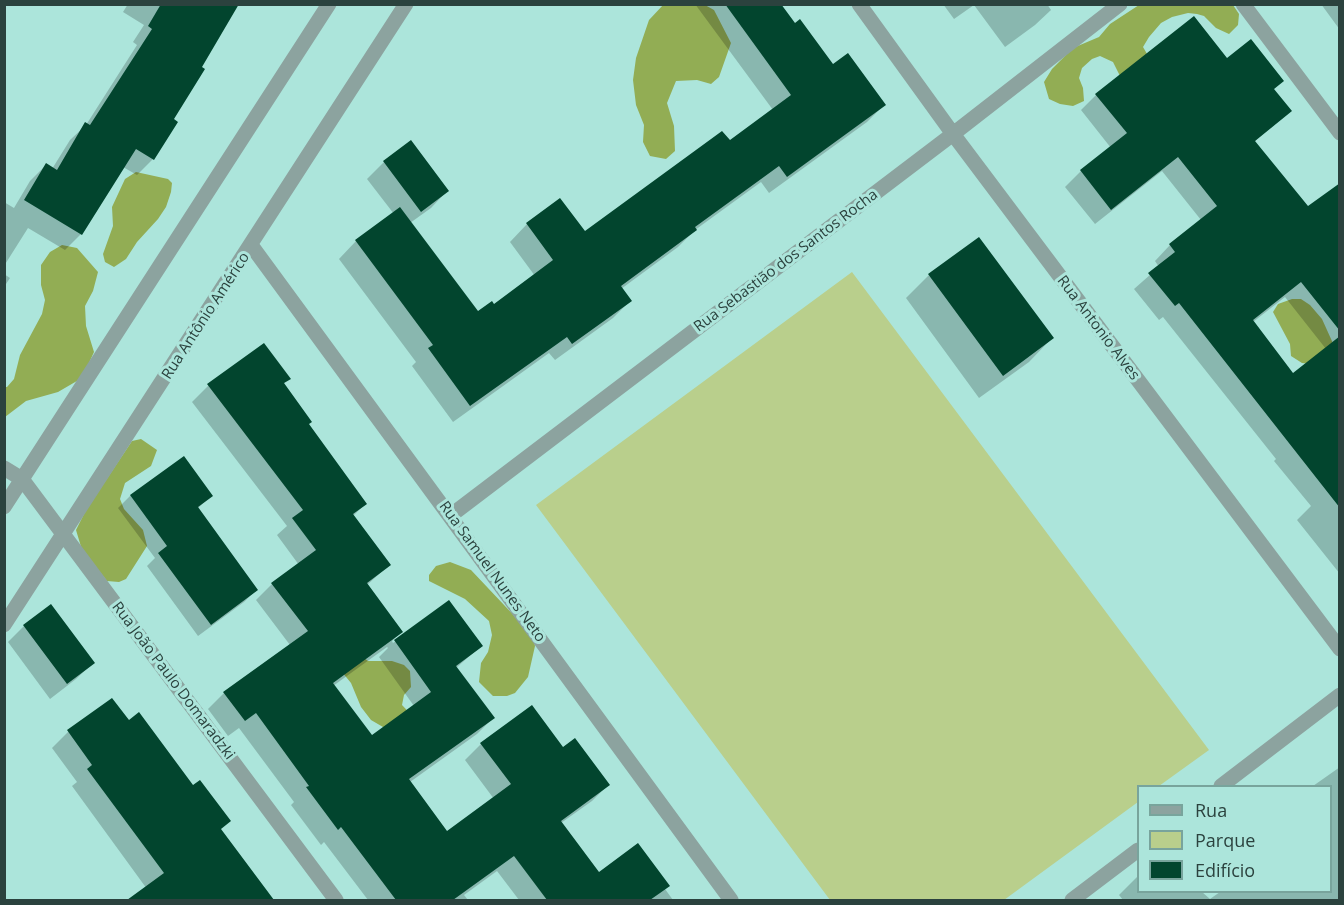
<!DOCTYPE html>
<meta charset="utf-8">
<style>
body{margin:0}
#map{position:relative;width:1344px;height:905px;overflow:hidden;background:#ace5db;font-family:"Open Sans",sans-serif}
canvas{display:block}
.frame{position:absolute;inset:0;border:6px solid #2b423e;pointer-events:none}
.legend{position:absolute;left:1137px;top:785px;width:195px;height:108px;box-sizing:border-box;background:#ace5db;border:2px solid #78a49c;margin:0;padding:8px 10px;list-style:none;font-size:18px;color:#2b423e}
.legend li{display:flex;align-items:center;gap:12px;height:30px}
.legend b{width:30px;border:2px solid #78a49c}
</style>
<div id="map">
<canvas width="1344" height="905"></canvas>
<div class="frame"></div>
<ul class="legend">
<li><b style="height:8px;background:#8ca39f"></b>Rua</li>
<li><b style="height:16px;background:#b9cf8c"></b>Parque</li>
<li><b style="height:16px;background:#02452e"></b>Edifício</li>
</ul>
</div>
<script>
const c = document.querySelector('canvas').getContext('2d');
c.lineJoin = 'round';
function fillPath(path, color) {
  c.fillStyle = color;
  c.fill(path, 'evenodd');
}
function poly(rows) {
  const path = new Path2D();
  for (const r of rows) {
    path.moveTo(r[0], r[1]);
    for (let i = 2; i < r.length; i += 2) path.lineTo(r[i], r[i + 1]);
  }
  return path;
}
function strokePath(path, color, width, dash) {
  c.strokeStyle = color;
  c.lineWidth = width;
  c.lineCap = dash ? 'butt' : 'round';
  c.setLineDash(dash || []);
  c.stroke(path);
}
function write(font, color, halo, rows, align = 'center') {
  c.font = font + ' "Open Sans",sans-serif';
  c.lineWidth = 6;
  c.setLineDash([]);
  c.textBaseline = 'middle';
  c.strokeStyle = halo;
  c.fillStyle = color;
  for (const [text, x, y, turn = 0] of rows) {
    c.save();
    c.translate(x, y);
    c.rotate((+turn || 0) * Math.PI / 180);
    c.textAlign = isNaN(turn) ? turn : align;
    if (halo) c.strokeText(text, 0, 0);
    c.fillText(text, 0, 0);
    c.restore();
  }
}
fillPath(poly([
 [852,272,1209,750,1159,786,1138,786,1138,802,1004,900,830,900,536,505]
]), '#b9cf8c');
fillPath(poly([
 [664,4,705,5,714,10,731,43,719,77,711,84,697,80,676,81,667,103,674,126,675,151,666,159,650,156,643,142,644,125,636,105,633,80,636,58,649,20],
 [1139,5,1233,5,1239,14,1238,25,1229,34,1216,28,1204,16,1197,14,1188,13,1172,17,1161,23,1149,37,1143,47,1150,59,1121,78,1113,62,1100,56,1092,59,1082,68,1079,78,1083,88,1084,101,1073,106,1060,104,1049,99,1044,82,1052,69,1073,48,1099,37,1110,24],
 [136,172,168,179,172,183,171,192,166,207,158,219,137,242,126,259,114,267,105,262,103,254,113,226,112,207,125,179],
 [62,245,77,248,98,272,93,291,85,306,86,326,94,352,82,378,58,392,26,401,5,417,4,387,7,387,14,379,20,355,42,314,45,300,41,285,41,265,50,252],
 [1292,299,1301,299,1310,305,1322,319,1336,350,1319,365,1302,363,1291,356,1290,344,1273,312,1278,304],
 [141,439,157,450,151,466,125,483,120,499,124,509,143,530,147,546,126,579,119,582,107,581,82,550,76,530,86,510,132,441],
 [450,562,471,570,521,623,532,632,535,646,528,677,515,693,507,696,493,696,479,682,481,663,488,652,492,635,489,621,465,599,429,581,429,575,436,566],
 [360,655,368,661,392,661,404,665,410,671,411,687,404,695,402,705,423,727,383,727,371,720,361,707,351,683,342,672]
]), '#92ad54');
fillPath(poly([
 [128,4,238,4,200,68,153,159,137,175,123,167,81,234,65,250,28,228,4,266,4,202,14,208,30,181,46,165,52,169,70,140,86,125,137,45,133,42,144,25,123,12],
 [695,4,779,4,795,25,832,66,884,105,867,122,769,193,761,182,695,230,678,247,621,289,630,301,613,318,555,360,549,353,453,422,412,366,416,362,339,259,356,241,394,214,367,179,384,162,411,142,447,191,431,208,410,223,477,314,493,306,535,276,510,242,527,224,560,200,585,233,729,142,773,110],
 [943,4,1047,4,1051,10,1035,25,1005,47,974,5,954,19],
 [1321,4,1340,4,1340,30],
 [1227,60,1282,81,1273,90,1290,111,1254,142,1340,260,1340,574,1297,520,1311,506,1274,461,1276,459,1163,317,1159,320,1134,289,1159,267,1155,261,1170,245,1201,220,1162,171,1095,224,1065,187,1081,171,1111,148,1081,110,1096,95],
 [1285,297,1326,349,1293,375,1253,322],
 [4,274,10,278,4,287],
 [929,275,1052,338,1029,362,979,398,906,298],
 [264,345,289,379,283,384,307,424,365,504,353,516,389,565,367,585,401,632,392,641,393,643,448,602,481,646,456,668,493,718,477,734,410,782,447,833,494,799,465,760,481,744,532,707,563,749,608,785,592,801,561,823,579,886,665,889,673,900,567,900,578,890,576,888,560,900,519,900,497,871,464,895,468,900,368,900,324,842,321,845,291,805,294,802,239,728,228,736,208,709,224,693,290,645,256,600,272,584,299,565,277,535,287,526,192,402,208,386],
 [387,647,388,648,379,657,414,706,372,737,333,686],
 [183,458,211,496,197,509,256,590,244,602,198,636,147,566,155,558,118,508,130,496],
 [24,626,93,663,76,679,50,699,8,642],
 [112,700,220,830,272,900,155,900,72,786,77,782,52,748,68,732],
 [1340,767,1340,900,1123,900,1119,895,1138,876,1138,892,1202,892,1210,899,1220,892,1330,892,1330,786,1313,786]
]), '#0003');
fillPath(poly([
 [161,4,239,4,202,67,205,69,174,119,178,122,154,160,136,149,82,235,24,200,46,163,57,170,85,122,90,125,152,29,148,26],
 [725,4,781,4,795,23,800,19,833,64,848,53,886,105,787,177,779,166,695,227,697,230,621,286,632,301,572,344,567,337,470,406,428,348,433,345,355,240,400,207,478,311,492,301,494,304,553,260,526,223,560,198,585,231,722,131,730,140,791,95],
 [1194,16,1227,58,1251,39,1284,81,1274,89,1292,111,1255,141,1308,206,1340,183,1340,331,1301,282,1253,320,1293,373,1340,336,1340,508,1179,303,1175,306,1148,273,1175,252,1169,244,1217,206,1178,157,1111,210,1080,170,1127,133,1095,94],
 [411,140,449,191,421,212,383,161],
 [979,237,1054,338,1003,376,928,274],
 [264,343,291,379,284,383,312,422,309,424,367,504,353,514,391,565,367,583,403,632,333,683,372,735,431,692,394,640,449,600,483,646,456,666,495,718,409,779,447,831,511,784,480,743,532,705,563,747,575,738,610,785,561,821,599,872,638,843,670,886,650,900,547,900,514,856,453,900,396,900,341,827,338,830,306,787,309,786,256,713,245,721,223,692,308,631,271,583,316,550,292,518,303,510,207,384],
 [184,456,213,496,198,507,258,590,211,625,158,553,167,546,130,495],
 [51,604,95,663,67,684,23,625],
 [112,698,129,720,139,712,193,785,200,780,231,821,221,829,274,900,127,900,164,873,87,769,92,765,67,730]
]), '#02452e');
strokePath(poly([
 [859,4,953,134,1340,649],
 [1243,4,1340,133],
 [251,245,731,900],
 [4,468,22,479,336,900],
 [4,507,329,4],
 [450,516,953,134,1120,4],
 [4,625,406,4],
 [1221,786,1340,695],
 [1072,900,1138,850]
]), '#8ca39f', 15);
write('15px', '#2b423e', '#ace5db', [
 ["Rua Sebastião dos Santos Rocha",786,261,-37],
 ["Rua Antônio Américo",206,316,-57],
 ["Rua Antonio Alves",1098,328,53],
 ["Rua Samuel Nunes Neto",492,572,54],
 ["Rua João Paulo Domaradzki",173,681,53]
]);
</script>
